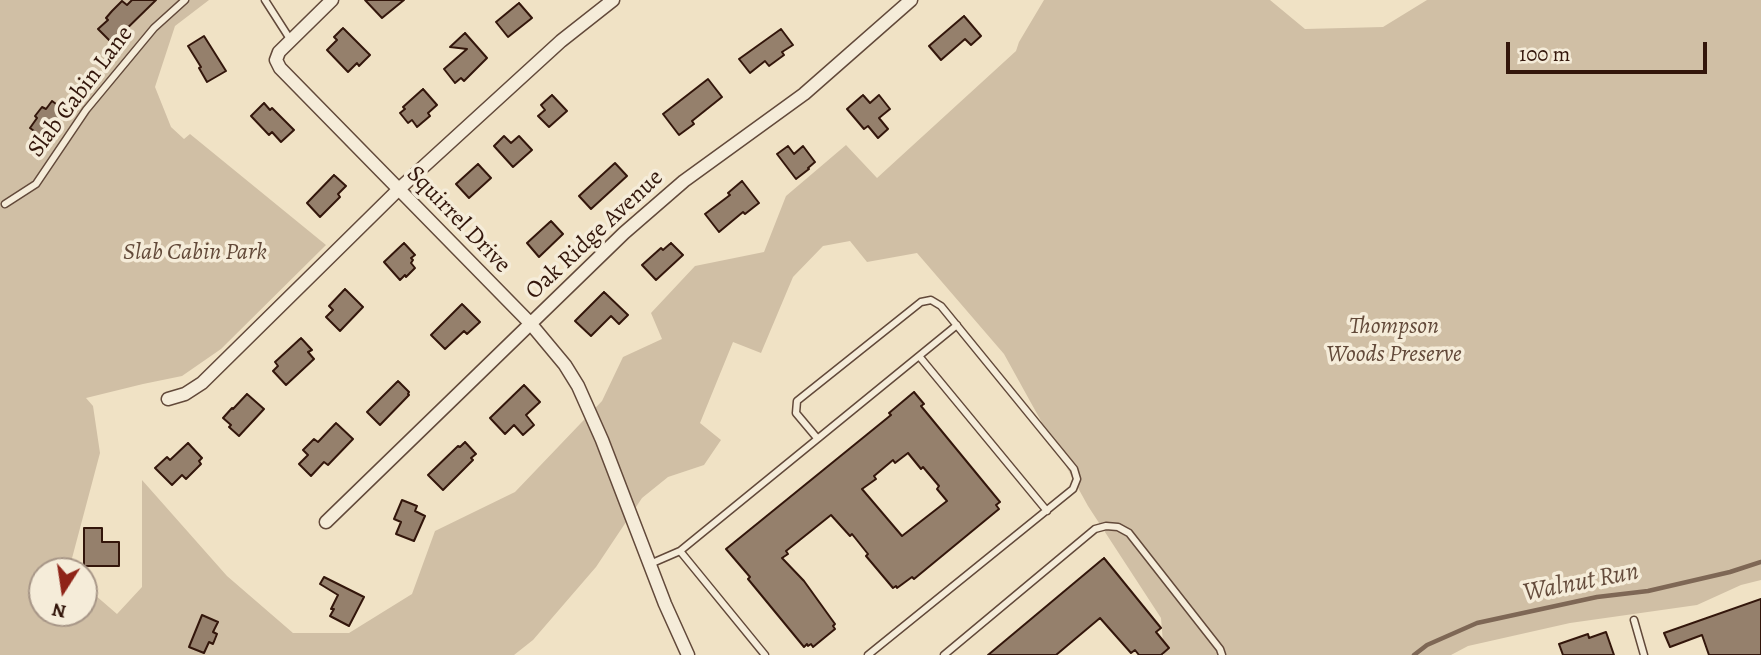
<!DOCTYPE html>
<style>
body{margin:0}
#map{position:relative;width:1761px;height:655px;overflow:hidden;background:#f0e2c5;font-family:Alegreya,serif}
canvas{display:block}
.north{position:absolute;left:28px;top:557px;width:70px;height:70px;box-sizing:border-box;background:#f5ecd9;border:2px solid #a79687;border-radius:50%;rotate:192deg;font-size:19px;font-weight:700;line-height:28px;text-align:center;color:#33160b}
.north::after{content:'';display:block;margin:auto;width:24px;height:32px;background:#8f2418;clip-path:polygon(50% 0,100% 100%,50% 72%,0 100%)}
.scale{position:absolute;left:1506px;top:42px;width:201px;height:32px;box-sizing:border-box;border:4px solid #33160b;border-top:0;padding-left:9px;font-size:21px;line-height:24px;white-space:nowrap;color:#33160b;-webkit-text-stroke:5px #f5ecd9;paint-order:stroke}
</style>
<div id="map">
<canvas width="1761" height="655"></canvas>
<div class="north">N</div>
<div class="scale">100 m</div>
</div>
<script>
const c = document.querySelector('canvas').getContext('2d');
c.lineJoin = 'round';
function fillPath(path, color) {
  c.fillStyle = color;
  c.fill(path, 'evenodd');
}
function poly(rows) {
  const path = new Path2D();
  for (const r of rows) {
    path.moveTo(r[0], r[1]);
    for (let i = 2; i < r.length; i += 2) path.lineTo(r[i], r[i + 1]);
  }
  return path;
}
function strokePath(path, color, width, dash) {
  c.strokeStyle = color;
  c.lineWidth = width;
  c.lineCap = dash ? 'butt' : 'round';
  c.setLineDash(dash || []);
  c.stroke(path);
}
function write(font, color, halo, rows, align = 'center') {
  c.font = font + ' Alegreya,serif';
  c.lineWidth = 7;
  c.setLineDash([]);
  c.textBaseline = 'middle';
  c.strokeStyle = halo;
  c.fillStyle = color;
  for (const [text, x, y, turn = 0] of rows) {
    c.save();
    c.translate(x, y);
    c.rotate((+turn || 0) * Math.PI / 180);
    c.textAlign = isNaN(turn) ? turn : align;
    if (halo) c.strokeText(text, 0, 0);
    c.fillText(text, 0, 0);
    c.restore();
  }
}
fillPath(poly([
 [0,0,209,0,175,26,155,87,171,127,184,139,190,134,326,245,221,349,182,376,143,384,86,398,93,406,100,453,71,562,77,571,42,571,42,613,84,613,84,580,95,595,117,614,142,587,142,480,227,576,293,633,349,633,412,594,435,531,515,492,602,401,623,357,662,339,651,313,695,266,764,252,786,196,846,145,877,178,1016,51,1019,42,1044,0,1270,0,1305,29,1383,27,1427,0,1761,0,1761,580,1741,585,1697,605,1570,623,1468,646,1451,655,1164,655,1161,618,1088,506,1004,354,917,253,867,262,850,241,823,246,793,277,761,353,733,342,700,423,721,440,704,465,668,477,642,498,596,567,533,640,514,655,0,655]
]), '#d0bfa5');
strokePath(poly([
 [1414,655,1427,645,1477,623,1597,597,1648,591,1730,572,1761,562]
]), '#7e6755', 4.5);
const building = poly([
 [132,0,156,0,112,43,98,29,108,20,106,18,112,11,122,1,127,5,132,0],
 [365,0,404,0,382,18,365,0],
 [519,3,532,18,508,37,496,22,519,3],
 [964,16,981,36,971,45,965,39,941,60,929,46,964,16],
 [343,28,370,55,359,66,357,63,348,72,327,50,337,40,334,37,343,28],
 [781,29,793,45,782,52,784,55,769,66,765,61,750,73,739,59,781,29],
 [465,33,487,58,464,81,461,78,455,83,444,69,467,49,450,47,465,33],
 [204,36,226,71,207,82,199,68,201,67,188,46,204,36],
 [708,79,722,97,692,121,694,124,679,135,663,114,708,79],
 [423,89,437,105,428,113,430,116,417,127,412,120,408,123,400,113,405,109,403,107,423,89],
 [552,95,567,111,549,127,538,116,545,110,541,105,552,95],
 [863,95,870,103,879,95,890,109,879,118,888,129,878,138,868,126,864,129,847,109,863,95],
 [52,101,67,112,46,140,30,128,37,118,35,116,42,107,46,109,52,101],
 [264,103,270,110,272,108,294,130,281,142,272,132,269,135,251,116,264,103],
 [504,136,511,143,519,136,532,150,513,167,494,146,504,136],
 [788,146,794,154,803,146,815,162,808,168,809,169,796,179,777,154,788,146],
 [615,163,627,176,591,209,579,196,615,163],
 [478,164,491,178,469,198,456,184,478,164],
 [334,175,346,186,338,194,340,197,320,217,307,203,334,175],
 [742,181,759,203,745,214,743,212,719,232,705,214,730,195,728,193,742,181],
 [551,221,563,234,539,257,527,243,551,221],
 [404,243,415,255,411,258,413,260,411,263,415,268,406,277,405,275,400,280,384,262,404,243],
 [671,243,683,255,656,280,642,265,661,248,663,250,671,243],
 [345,289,363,307,340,331,326,317,333,310,329,306,345,289],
 [604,292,628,315,619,324,611,316,591,336,575,321,604,292],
 [462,304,480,322,467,334,464,331,445,349,431,335,462,304],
 [301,338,312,350,308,352,314,359,286,385,273,371,278,366,275,362,301,338],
 [398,381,409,392,408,394,409,395,380,425,367,412,398,381],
 [524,385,540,402,526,415,534,425,523,435,514,425,505,434,490,418,524,385],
 [914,392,924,404,921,406,1000,502,996,505,999,509,914,579,912,577,897,588,896,586,893,588,866,556,868,554,852,534,850,536,831,515,786,551,788,554,782,558,804,581,835,624,833,626,835,629,813,647,811,644,808,646,807,644,804,647,748,579,750,577,726,549,891,415,889,413,914,392],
 [908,453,921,469,923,467,939,486,937,489,947,501,902,536,862,489,876,479,874,476,893,460,895,463,908,453],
 [247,394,264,409,239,436,229,427,231,425,223,418,232,408,233,409,247,394],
 [336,423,353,439,328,465,324,462,311,476,299,464,308,455,303,450,314,439,318,442,336,423],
 [465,442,476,454,471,458,473,460,443,490,428,475,458,446,460,447,465,442],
 [188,443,202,458,199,461,201,464,186,479,182,475,172,485,155,468,167,457,170,460,188,443],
 [402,500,417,506,415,511,425,516,414,541,396,534,401,522,394,519,402,500],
 [84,528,102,528,102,542,119,542,119,566,84,566,84,528],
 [1104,558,1161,628,1156,632,1169,648,1161,655,1139,655,1135,650,1131,653,1100,618,1056,655,988,655,1104,558],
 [324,577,364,597,349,626,330,616,334,609,331,609,338,595,320,584,324,577],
 [1761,599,1761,655,1709,655,1702,635,1670,647,1664,633,1761,599],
 [202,615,218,622,213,632,217,634,213,644,209,642,204,653,189,647,202,615],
 [1606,632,1614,655,1563,655,1559,644,1588,634,1589,638,1606,632]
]);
fillPath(building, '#95806c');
strokePath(building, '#33160b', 2);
const lane = poly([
 [265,0,290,39],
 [5,204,36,184,86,110,154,28,185,0],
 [919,356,1047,511],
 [817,438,796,413,797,401,921,302,931,300,941,306,1074,469,1077,479,1073,489,868,655],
 [680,551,765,655],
 [650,564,680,551,957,325],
 [1634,620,1644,655],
 [944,655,1095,529,1106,526,1118,527,1129,533,1220,649,1222,655]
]);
const street = poly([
 [332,0,279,52,276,60,280,68,530,323,565,365,578,386,602,440,665,604,688,655],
 [168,399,185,394,202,383,399,189,561,41,613,0],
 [326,522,624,233,684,181,804,94,911,0]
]);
strokePath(lane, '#62493a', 9);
strokePath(street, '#62493a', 15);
strokePath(lane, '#f5ecd9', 6);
strokePath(street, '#f5ecd9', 12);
write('24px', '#33160b', '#f5ecd9', [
 ["Slab Cabin Lane",81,92,-53],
 ["Squirrel Drive",458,220,46],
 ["Oak Ridge Avenue",595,235,-43]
]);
write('italic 24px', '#624939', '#f5ecd9', [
 ["Slab Cabin Park",195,253],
 ["Thompson",1394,327],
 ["Woods Preserve",1394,355]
]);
write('italic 26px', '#654c3c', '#f5ecd9', [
 ["Walnut Run",1581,583,-11]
]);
</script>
